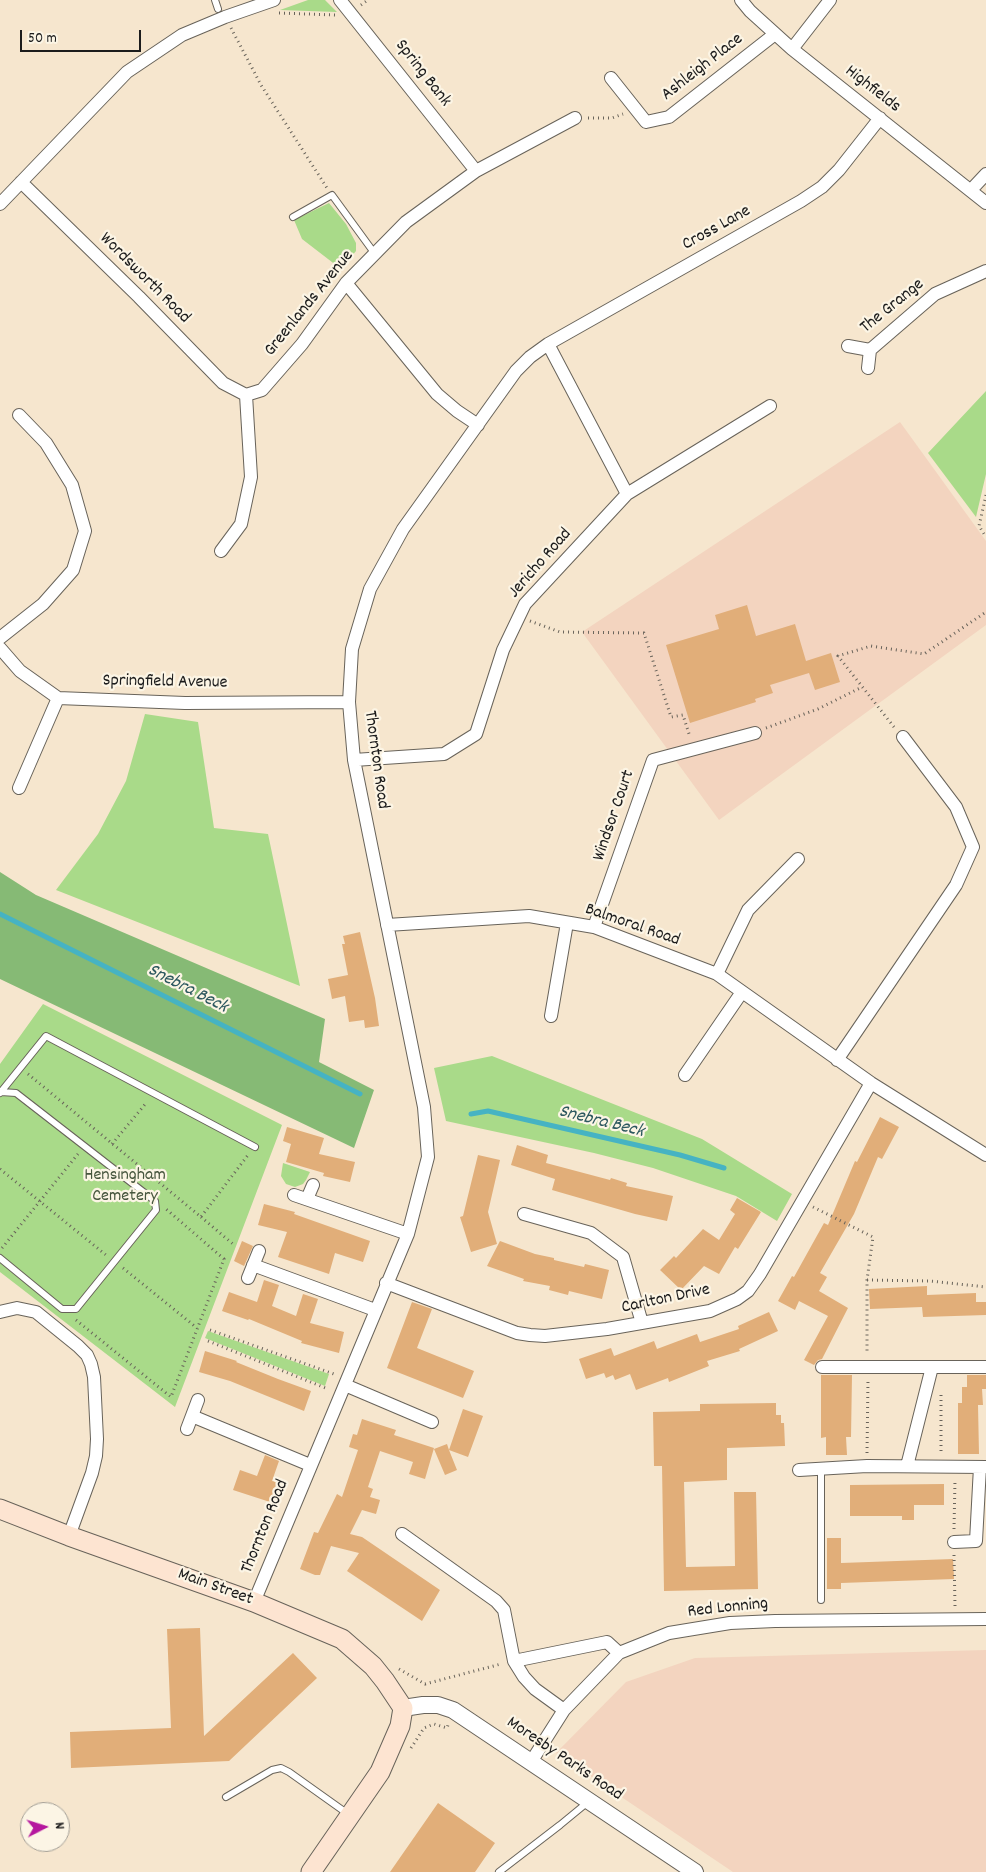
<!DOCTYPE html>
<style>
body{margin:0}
#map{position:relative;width:986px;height:1872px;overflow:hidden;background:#f6e6ce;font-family:Dekko,sans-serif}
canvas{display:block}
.north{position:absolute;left:20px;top:1802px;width:50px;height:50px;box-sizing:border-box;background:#fcf5e5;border:1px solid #a29e95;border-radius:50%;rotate:85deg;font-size:14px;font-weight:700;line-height:20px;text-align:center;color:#1c1c1c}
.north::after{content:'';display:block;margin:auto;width:18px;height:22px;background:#b5179e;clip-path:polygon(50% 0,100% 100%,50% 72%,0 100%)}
.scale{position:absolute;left:20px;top:30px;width:121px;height:22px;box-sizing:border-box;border:2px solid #1c1c1c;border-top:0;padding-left:6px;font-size:15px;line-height:18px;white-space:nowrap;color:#1c1c1c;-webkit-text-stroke:4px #fcf5e5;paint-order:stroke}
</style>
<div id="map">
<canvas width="986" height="1872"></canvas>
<div class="north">N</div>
<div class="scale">50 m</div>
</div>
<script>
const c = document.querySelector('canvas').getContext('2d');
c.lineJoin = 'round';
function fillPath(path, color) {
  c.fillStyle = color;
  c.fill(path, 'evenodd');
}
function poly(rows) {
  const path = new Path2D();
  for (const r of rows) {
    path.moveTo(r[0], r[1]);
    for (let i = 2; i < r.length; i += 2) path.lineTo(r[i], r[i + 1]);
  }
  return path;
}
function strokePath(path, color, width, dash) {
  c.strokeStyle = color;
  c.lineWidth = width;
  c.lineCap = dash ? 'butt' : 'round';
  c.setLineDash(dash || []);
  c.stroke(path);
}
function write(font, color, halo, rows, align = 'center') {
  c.font = font + ' Dekko,sans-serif';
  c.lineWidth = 4.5;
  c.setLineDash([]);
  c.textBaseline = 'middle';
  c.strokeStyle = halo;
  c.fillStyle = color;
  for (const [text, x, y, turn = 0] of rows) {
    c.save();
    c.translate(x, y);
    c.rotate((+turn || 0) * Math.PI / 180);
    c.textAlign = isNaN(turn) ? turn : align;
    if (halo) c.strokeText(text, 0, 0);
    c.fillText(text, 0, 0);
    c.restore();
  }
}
fillPath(poly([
 [900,422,986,541,986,625,719,820,582,632],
 [986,1650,986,1872,733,1872,556,1753,626,1682,695,1658]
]), '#f3d4bf');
fillPath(poly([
 [308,0,325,0,337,12,280,10],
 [329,203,346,224,356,243,356,251,341,269,302,239,294,220],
 [986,391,986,474,976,517,928,453],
 [145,714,198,722,214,828,268,834,300,986,56,890,98,834,126,781],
 [43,1004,282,1125,175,1407,0,1272,0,1064],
 [492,1056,702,1139,792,1194,777,1221,736,1196,653,1168,594,1153,446,1121,434,1068],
 [283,1163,310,1172,306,1180,303,1184,295,1187,286,1184,281,1176],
 [208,1331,329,1374,325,1386,205,1338]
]), '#a9da89');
fillPath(poly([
 [0,872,36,895,325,1019,319,1062,374,1090,354,1148,0,979]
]), '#86ba75');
strokePath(poly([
 [0,914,360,1094],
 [471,1114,488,1111,680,1155,724,1168]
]), '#46b3c3', 5);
fillPath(poly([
 [747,605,756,636,795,624,806,661,831,653,840,682,815,690,809,673,770,685,773,693,755,699,756,702,690,723,666,645,719,629,715,615],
 [360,932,375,998,379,1026,365,1028,364,1020,349,1022,345,996,332,999,328,979,348,975,342,944,345,944,343,936],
 [880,1117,899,1127,882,1159,878,1157,854,1214,820,1273,827,1277,819,1291,848,1308,822,1359,818,1360,814,1365,804,1360,828,1316,799,1301,795,1310,778,1301,792,1276,794,1277,824,1223,828,1225,855,1161,857,1162],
 [287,1127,324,1138,319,1154,355,1162,350,1182,323,1176,324,1173,286,1162,291,1144,283,1141],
 [517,1145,548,1155,546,1163,610,1180,611,1178,627,1183,626,1186,673,1196,667,1221,635,1214,552,1190,555,1179,511,1165],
 [478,1155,500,1160,488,1212,497,1244,471,1252,460,1217,463,1216],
 [737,1198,761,1212,738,1249,735,1247,719,1274,704,1266,681,1290,660,1270,674,1256,676,1258,703,1229,719,1240,735,1214,730,1210],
 [264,1204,295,1212,294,1214,370,1241,363,1262,335,1253,329,1274,278,1257,287,1232,258,1225],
 [242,1241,253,1246,244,1266,234,1261],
 [500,1241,535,1254,554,1258,554,1260,584,1267,585,1264,609,1270,602,1299,569,1291,568,1295,549,1290,550,1286,523,1281,524,1279,487,1266],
 [264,1280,279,1285,272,1306,296,1316,303,1294,318,1299,310,1323,344,1332,339,1353,301,1343,302,1341,249,1319,248,1320,222,1311,229,1292,257,1302],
 [927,1286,927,1295,976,1293,976,1302,986,1302,986,1315,923,1317,922,1307,870,1309,869,1289],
 [412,1302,432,1309,417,1348,474,1371,463,1398,387,1368],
 [769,1312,778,1331,739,1349,740,1351,707,1361,709,1366,669,1382,668,1378,636,1390,630,1374,615,1380,613,1375,606,1378,604,1373,586,1379,579,1359,611,1348,614,1356,654,1341,657,1349,697,1334,700,1342,739,1329,738,1326],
 [205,1351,237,1361,236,1362,278,1379,311,1391,304,1411,230,1381,199,1372],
 [821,1375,852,1375,851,1437,846,1437,847,1455,826,1455,826,1437,821,1438],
 [967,1375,986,1375,986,1389,982,1389,983,1405,978,1405,979,1454,958,1454,958,1403,962,1403,962,1387,967,1387],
 [776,1403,776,1415,781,1415,781,1423,784,1423,785,1446,727,1448,727,1480,684,1482,686,1567,735,1566,734,1492,756,1492,758,1589,664,1591,662,1466,654,1466,653,1412,700,1411,700,1404],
 [463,1409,483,1416,468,1457,449,1450,457,1470,445,1475,434,1449,447,1444,449,1450],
 [362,1419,396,1430,394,1435,434,1448,425,1479,409,1474,413,1462,380,1451,368,1487,373,1489,370,1497,380,1500,376,1514,362,1510,350,1534,362,1537,440,1590,422,1621,347,1571,359,1553,331,1546,320,1575,315,1575,300,1569,314,1532,318,1533,337,1494,342,1497,358,1450,349,1447,353,1434,357,1435],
 [265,1455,279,1461,272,1481,277,1482,270,1502,233,1490,240,1470,257,1476],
 [944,1484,944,1505,914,1505,914,1520,902,1520,902,1516,850,1516,850,1485],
 [827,1538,841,1538,841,1563,953,1559,954,1579,841,1583,841,1589,827,1589],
 [200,1628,204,1736,293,1653,317,1678,229,1761,71,1768,70,1732,171,1728,167,1629],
 [438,1803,495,1843,475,1872,390,1872]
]), '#e1ae79');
const service = poly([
 [215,0,218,9],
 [293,217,332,195,375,254],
 [0,1093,46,1036,255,1147],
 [0,1258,62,1309,76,1309,156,1210,155,1201,16,1093,1,1092],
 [821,1470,821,1600],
 [226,1797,272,1770,281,1768,289,1772,348,1814],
 [499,1872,560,1825,588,1802]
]);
const minor = poly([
 [340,0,476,171],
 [741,0,750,11,792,49,986,203],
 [792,49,830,0],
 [611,78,646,122,669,117,775,34],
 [21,182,139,297,223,383,246,395],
 [971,190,986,174],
 [0,204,127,72,182,35,225,17,274,0],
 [346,283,437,394,457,411,478,425],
 [548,344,627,494],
 [848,346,870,350,935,294,986,271],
 [868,368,870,350],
 [246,395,262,390,302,344,346,283,406,222,476,171,575,118],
 [221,551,241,524,251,477,246,395],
 [0,638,43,604,73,570,85,531,72,485,46,443,19,415],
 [0,648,20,671,58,698,185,703,349,702],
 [354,760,444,754,476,734,503,650,525,604,627,494,770,406],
 [19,788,58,698],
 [387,925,529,916,594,927,717,974,871,1083,986,1155],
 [594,927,653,760,755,733],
 [717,974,748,910,798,859],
 [551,1016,567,923],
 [837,1060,956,885,973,847,956,807,903,737],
 [685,1075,742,992],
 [294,1195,408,1234],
 [307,1199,313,1185],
 [524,1214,591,1233,623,1257,642,1323],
 [253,1265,375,1310],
 [248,1278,259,1251],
 [386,1283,517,1333,530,1335,545,1336,607,1329,710,1311,737,1299,748,1291,760,1274,871,1083],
 [0,1312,17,1308,36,1312,78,1346,87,1355,91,1364,94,1377,97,1439,96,1456,92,1473,69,1536],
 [822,1367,986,1367],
 [345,1385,432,1422],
 [192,1416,310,1465],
 [187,1429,198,1400],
 [907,1466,932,1367],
 [799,1470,867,1466,986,1467],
 [402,1534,496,1601,504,1610,514,1661,524,1677,535,1689,564,1710],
 [954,1542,976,1541,980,1467],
 [254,1602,408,1234,428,1157,424,1107,354,760,349,702,352,649,370,589,403,529,516,371,530,357,548,344,801,201,822,187,839,170,880,118],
 [514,1661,607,1642,619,1653],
 [531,1762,564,1710,619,1653,669,1633,730,1623,775,1621,986,1619]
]);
const tertiary = poly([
 [403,1708,423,1705,438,1705,453,1710,695,1872]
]);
const secondary = poly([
 [0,1509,69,1536,254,1602,342,1639,373,1666,385,1681,403,1708,400,1726,380,1772,311,1872]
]);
strokePath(service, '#68635a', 8);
strokePath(minor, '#68635a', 14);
strokePath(tertiary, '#68635a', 18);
strokePath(secondary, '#68635a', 21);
strokePath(poly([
 [361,5,368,0],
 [279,13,335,15],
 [231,28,261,85,327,188],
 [588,118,612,118,623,114],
 [986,495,979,526,986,537],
 [530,621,560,632,644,633,671,717,683,715,690,737],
 [894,727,838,656,871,646,924,654,986,612],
 [766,728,818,709,862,687],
 [28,1074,201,1217,248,1155],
 [112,1144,147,1102],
 [0,1169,106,1255],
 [813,1207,873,1237,867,1280,867,1353],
 [201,1217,233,1244],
 [2,1248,78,1154],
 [123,1268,197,1328],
 [867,1280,930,1281,986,1287],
 [76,1320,171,1397,224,1259,166,1209],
 [210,1330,334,1374],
 [208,1341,328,1389],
 [941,1395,941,1453],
 [867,1453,868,1379],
 [954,1529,955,1480],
 [954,1555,955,1606],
 [399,1669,425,1684,501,1664],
 [411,1748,424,1728,434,1724,447,1728,448,1725]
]), '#68635a', 3, [1, 4]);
strokePath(service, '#fff', 6);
strokePath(minor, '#fff', 12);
strokePath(tertiary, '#fff', 16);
strokePath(secondary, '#fde4d1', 19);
write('18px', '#1c1c1c', '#fcf5e5', [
 ["Ashleigh Place",703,68,-38],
 ["Spring Bank",422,74,52],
 ["Highfields",872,90,38],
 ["Cross Lane",717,229,-29],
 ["Wordsworth Road",144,279,45],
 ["Greenlands Avenue",310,304,-51],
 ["The Grange",893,307,-39],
 ["Jericho Road",541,564,-49],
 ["Springfield Avenue",165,683,1],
 ["Thornton Road",375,760,82],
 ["Windsor Court",615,816,-71],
 ["Balmoral Road",632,926,19],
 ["Carlton Drive",666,1300,-12],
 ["Thornton Road",266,1527,-68],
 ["Main Street",215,1588,20],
 ["Red Lonning",728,1609,-6],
 ["Moresby Parks Road",564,1760,34]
]);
write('18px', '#46553d', '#fcf5e5', [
 ["Hensingham",125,1177],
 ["Cemetery",125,1198]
]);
write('italic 19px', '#2d585f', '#fcf5e5', [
 ["Snebra Beck",187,990,27],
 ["Snebra Beck",601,1123,14]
]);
</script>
